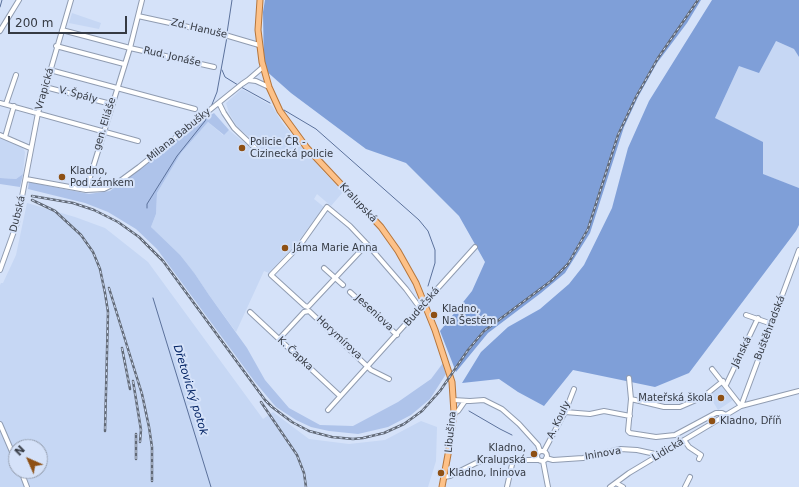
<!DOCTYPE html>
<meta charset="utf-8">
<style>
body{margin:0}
#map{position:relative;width:799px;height:487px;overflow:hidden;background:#d5e2f9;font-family:"DejaVu Sans",sans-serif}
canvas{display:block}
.north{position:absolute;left:8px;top:439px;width:40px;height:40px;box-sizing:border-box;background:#d5e2f9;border:1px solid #959fb0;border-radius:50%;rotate:315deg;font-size:11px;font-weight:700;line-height:16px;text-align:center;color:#353a43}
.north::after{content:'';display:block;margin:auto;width:14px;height:18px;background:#8e5014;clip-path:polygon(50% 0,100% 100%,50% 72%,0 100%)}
.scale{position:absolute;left:8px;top:16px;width:119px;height:18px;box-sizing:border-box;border:2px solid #353a43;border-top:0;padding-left:5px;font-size:12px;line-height:14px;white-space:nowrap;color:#353a43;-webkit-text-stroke:3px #d5e2f9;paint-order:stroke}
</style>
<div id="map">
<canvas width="799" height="487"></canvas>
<div class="north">N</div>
<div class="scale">200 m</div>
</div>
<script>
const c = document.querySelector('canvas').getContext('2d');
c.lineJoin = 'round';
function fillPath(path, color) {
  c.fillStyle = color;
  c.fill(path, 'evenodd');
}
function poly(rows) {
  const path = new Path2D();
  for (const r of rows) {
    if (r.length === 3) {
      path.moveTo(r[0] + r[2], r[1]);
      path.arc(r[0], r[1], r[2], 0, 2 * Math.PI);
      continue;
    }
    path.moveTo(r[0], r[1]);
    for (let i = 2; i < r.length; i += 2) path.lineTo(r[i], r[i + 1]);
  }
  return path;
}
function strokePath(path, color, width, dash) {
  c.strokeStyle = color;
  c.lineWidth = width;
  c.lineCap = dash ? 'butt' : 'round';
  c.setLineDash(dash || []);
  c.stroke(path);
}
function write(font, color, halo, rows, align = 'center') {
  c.font = font + ' "DejaVu Sans",sans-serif';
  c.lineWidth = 4;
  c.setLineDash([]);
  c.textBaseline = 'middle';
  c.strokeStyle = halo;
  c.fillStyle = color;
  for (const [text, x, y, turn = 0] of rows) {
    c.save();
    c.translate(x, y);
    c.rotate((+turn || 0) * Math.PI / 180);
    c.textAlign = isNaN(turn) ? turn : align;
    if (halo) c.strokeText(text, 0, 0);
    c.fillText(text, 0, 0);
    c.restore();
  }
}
fillPath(poly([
 [72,13,101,23,99,29,69,23],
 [776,41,794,49,799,57,799,188,762,174,715,118,739,66],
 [242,89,272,106,283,124,322,170,343,192,331,206,317,194,314,199,324,207,297,243,269,273,264,271,236,332,209,295,195,274,151,227,156,214,157,193,181,153,208,122,223,135,229,130,253,150,258,144,238,128,229,113,226,103],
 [0,137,23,148,25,152,23,174,16,179,0,178],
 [27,203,75,217,105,228,148,262,263,419,273,412,309,439,349,444,385,440,421,421,437,427,436,461,428,487,0,487,0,285,1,283,3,283,16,255],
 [16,447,40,447,40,471,16,471],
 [721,385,733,400,718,410,709,395]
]), '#c6d7f4');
fillPath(poly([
 [214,113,229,130,224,135,208,122,181,153,157,193,156,214,151,227,180,255,195,274,209,295,247,348,265,380,289,408,320,425,353,426,398,402,431,379,443,363,446,374,430,399,411,415,388,427,358,434,329,431,311,427,296,420,276,407,255,382,157,249,136,229,108,212,85,203,28,189,29,182,89,194,110,191,202,120],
 [23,174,20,187,0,184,0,178,16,179]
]), '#aec3ea');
fillPath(poly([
 [265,0,701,0,687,23,657,63,638,97,624,127,590,233,565,273,541,293,488,333,456,372,440,331,472,291,485,262,459,216,406,163,366,149,291,93,264,69,263,12],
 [712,0,799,0,799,57,794,49,776,41,759,73,739,66,715,118,763,142,763,174,799,188,799,225,796,231,689,373,655,387,573,370,544,406,518,392,499,379,462,383,481,352,508,327,540,309,569,284,584,265,612,208,628,148,649,101]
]), '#7f9fd8');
strokePath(poly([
 [0,7,2,0],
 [227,33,232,0],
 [222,70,225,77,238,85],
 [241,87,270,103],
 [211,107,217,92,227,37],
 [284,110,316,129,419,220,428,231,435,250,435,263,428,286],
 [147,208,147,204,177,156,205,121,208,114],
 [153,298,211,487],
 [469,411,500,429,512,435]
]), '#5b719b', 1);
const minor = poly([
 [138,16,225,35,259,45],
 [62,30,130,48,214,67],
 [0,31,19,0],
 [56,46,124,64],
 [50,70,195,109],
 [248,80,263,67],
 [45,87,111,104],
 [0,103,138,141],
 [219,103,224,113,234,128,255,148],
 [6,104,16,75],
 [0,135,30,148],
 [5,137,14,106],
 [26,179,86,190,104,189,120,181,139,167,242,84,248,80,256,81,269,87],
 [86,190,130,48,142,0],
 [367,244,308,307,305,306,271,275,300,245,327,207,350,226,367,244,406,289,420,308],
 [324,268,343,285],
 [0,270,17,223,38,113,71,0],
 [350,292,397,335],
 [250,312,340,396],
 [746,315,772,324],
 [279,339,304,312,309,311,371,370,389,379],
 [712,369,741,406],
 [629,378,631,399,628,431,630,433,656,437,675,435,716,413,722,413,726,415],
 [726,385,758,318],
 [631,399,664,407,680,407,703,397,723,381],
 [453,400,470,401,484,400,502,409,519,424,538,445,540,451],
 [741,406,799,250],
 [328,410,475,247],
 [565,412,590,414,604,411,630,416],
 [454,413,458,411,465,401],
 [0,424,16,461],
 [684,440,689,447,701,455,699,459],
 [544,451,565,412,574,389],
 [542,456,5],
 [546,458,553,460,583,458,620,449,637,450,660,455],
 [543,461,548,487],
 [21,471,27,487],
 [444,477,450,476,476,463,484,460,539,460],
 [616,483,623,487],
 [507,487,513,460],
 [610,487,629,473,741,406,799,391],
 [685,487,690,477]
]);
const major = poly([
 [260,0,258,30,262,62,269,87,280,111,307,148,381,227,398,251,416,283,435,330,452,382,454,413,449,449,442,487]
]);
strokePath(minor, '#909cb1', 6);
strokePath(major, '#b6763c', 7);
strokePath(minor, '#fff', 4);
strokePath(major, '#fdc188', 5);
const rail = poly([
 [32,196,73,203,94,210,118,222,139,237,163,261,265,400,272,407,292,422,309,431,332,437,353,439,363,438,384,433,404,424,422,411,440,391,468,350,484,331,551,281,568,264,588,229,618,135,636,97,658,58,698,0],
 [32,200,55,211,81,235,93,252,100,269,105,293,108,312,105,431],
 [109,288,142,394,149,427,152,447,152,481],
 [122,348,130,389],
 [133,381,141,430,140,442],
 [261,402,297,455,304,473,306,487],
 [136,459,136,434]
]);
strokePath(rail, '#626a77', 2.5);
strokePath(rail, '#d5e2f9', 1, [3]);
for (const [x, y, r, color] of [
 [242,148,4,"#8e5014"],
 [62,177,4,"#8e5014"],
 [285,248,4,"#8e5014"],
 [434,315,4,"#8e5014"],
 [721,398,4,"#8e5014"],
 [712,421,4,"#8e5014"],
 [534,454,4,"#8e5014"],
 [441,473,4,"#8e5014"]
]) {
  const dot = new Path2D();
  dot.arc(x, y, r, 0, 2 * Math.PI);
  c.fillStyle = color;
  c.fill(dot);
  strokePath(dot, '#d5e2f9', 1.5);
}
write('10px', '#353a43', '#d5e2f9', [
 ["Zd. Hanuše",199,29,13],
 ["Rud. Jonáše",172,57,13],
 ["Vrapická",45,89,-74],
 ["V. Špály",78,95,15],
 ["gen. Eliáše",105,124,-73],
 ["Milana Babušky",179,135,-39],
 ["Kralupská",358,203,47],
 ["Dubská",18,214,-76],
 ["Budečská",422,307,-49],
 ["Jeseniova",374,313,43],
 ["Buštěhradská",770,328,-69],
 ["Horymírova",339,338,43],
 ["Jánská",742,352,-64],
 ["K. Čapka",295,354,43],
 ["A. Kouly",559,420,-64],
 ["Libušina",451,432,-84],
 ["Lidická",668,450,-31],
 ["Ininova",603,454,-10]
]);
write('10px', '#353a43', '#d5e2f9', [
 ["Policie ČR -",250,142],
 ["Cizinecká policie",250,154],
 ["Kladno,",70,171],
 ["Pod zámkem",70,183],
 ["Jáma Marie Anna",293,248],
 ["Kladno,",442,309],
 ["Na Šestém",442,321],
 ["Mateřská škola",713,398,"right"],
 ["Kladno, Dříň",720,421],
 ["Kladno,",526,448,"right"],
 ["Kralupská",526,460,"right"],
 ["Kladno, Ininova",449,473]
], 'left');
write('italic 11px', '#032364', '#d5e2f9', [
 ["Dřetovický potok",190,390,73]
]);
</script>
